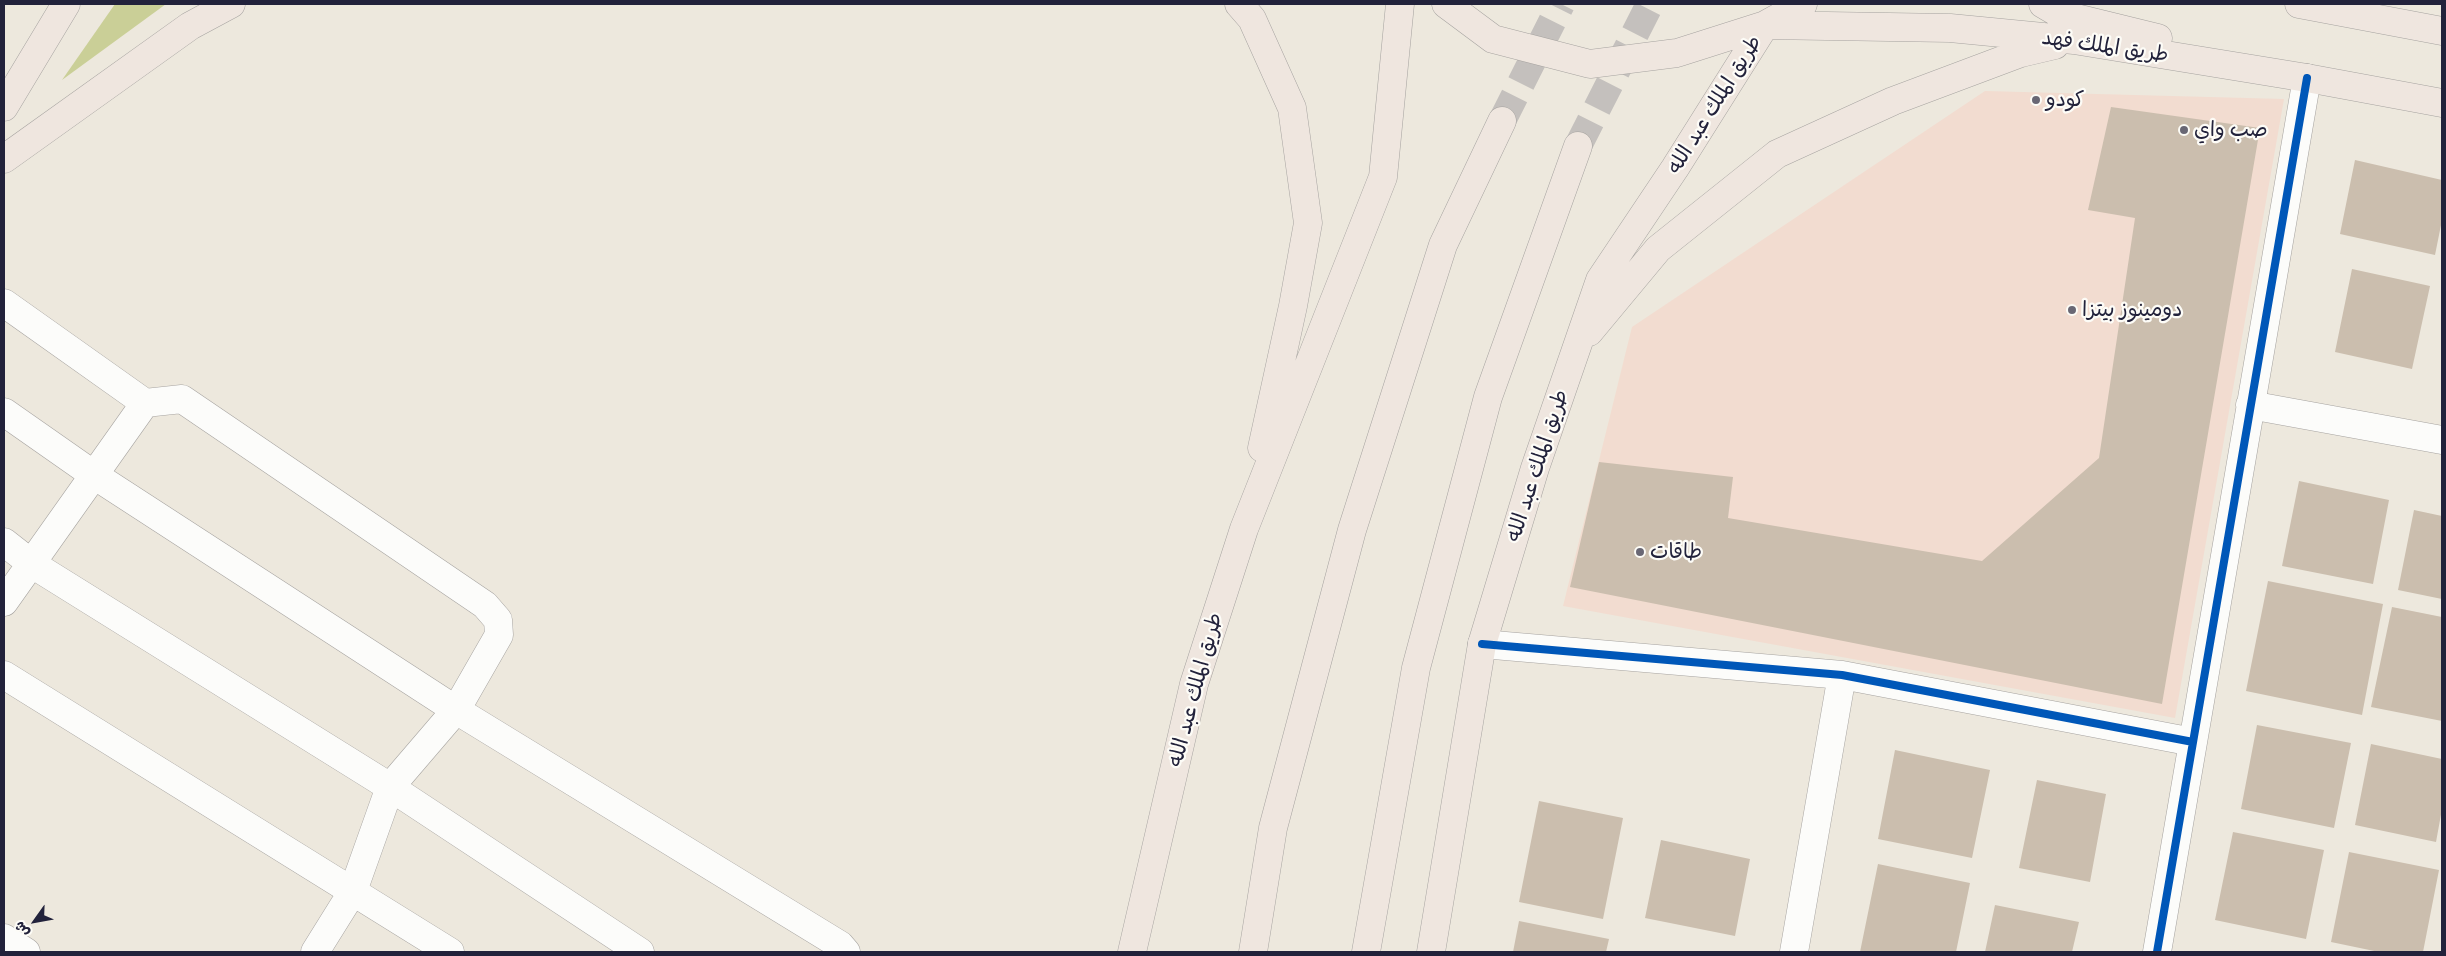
<!DOCTYPE html>
<meta charset="utf-8">
<style>
body{margin:0}
#map{position:relative;width:2446px;height:956px;overflow:hidden;background:#ede8dd;font-family:Caveat,"Playpen Sans Arabic",sans-serif}
canvas{display:block}
.frame{position:absolute;inset:0;border:5px solid #22223b;pointer-events:none}
.north{position:absolute;left:10px;top:896px;width:50px;height:50px;-webkit-text-stroke:4px #fdfcf7;paint-order:stroke;rotate:238deg;font-size:14px;font-weight:700;line-height:20px;text-align:center;color:#22223b}
.north::after{content:'';display:block;margin:auto;width:18px;height:22px;background:#22223b;clip-path:polygon(50% 0,100% 100%,50% 72%,0 100%)}
</style>
<div id="map">
<canvas width="2446" height="956"></canvas>
<div class="frame"></div>
<div class="north">ش</div>
</div>
<script>
const c = document.querySelector('canvas').getContext('2d');
c.lineJoin = 'round';
function fillPath(path, color) {
  c.fillStyle = color;
  c.fill(path, 'evenodd');
}
function poly(rows) {
  const path = new Path2D();
  for (const r of rows) {
    path.moveTo(r[0], r[1]);
    for (let i = 2; i < r.length; i += 2) path.lineTo(r[i], r[i + 1]);
  }
  return path;
}
function strokePath(path, color, width, dash) {
  c.strokeStyle = color;
  c.lineWidth = width;
  c.lineCap = dash ? 'butt' : 'round';
  c.setLineDash(dash || []);
  c.stroke(path);
}
function write(font, color, halo, rows, align = 'center') {
  c.font = font + ' Caveat,"Playpen Sans Arabic",sans-serif';
  c.lineWidth = 4.5;
  c.setLineDash([]);
  c.textBaseline = 'middle';
  c.strokeStyle = halo;
  c.fillStyle = color;
  for (const [text, x, y, turn = 0] of rows) {
    c.save();
    c.translate(x, y);
    c.rotate((+turn || 0) * Math.PI / 180);
    c.textAlign = isNaN(turn) ? turn : align;
    if (halo) c.strokeText(text, 0, 0);
    c.fillText(text, 0, 0);
    c.restore();
  }
}
fillPath(poly([
 [1985,91,2284,99,2175,718,1563,606,1632,327]
]), '#f2dcd0');
fillPath(poly([
 [115,4,166,4,62,80]
]), '#cacf97');
fillPath(poly([
 [2111,107,2260,128,2162,704,1570,587,1599,462,1733,477,1728,518,1982,561,2099,458,2135,218,2088,210],
 [2355,160,2442,180,2442,220,2435,255,2340,234],
 [2352,269,2430,286,2412,369,2335,352],
 [2299,481,2389,500,2373,584,2282,566],
 [2414,510,2442,516,2442,599,2398,590],
 [2268,581,2383,604,2362,715,2246,691],
 [2392,607,2442,617,2442,721,2371,707],
 [2257,725,2351,743,2334,828,2241,809],
 [2371,744,2442,759,2442,809,2436,842,2355,825],
 [1895,750,1990,770,1972,858,1878,839],
 [2037,780,2106,794,2090,882,2019,868],
 [1539,801,1623,818,1603,919,1519,902],
 [2233,832,2324,850,2306,939,2215,920],
 [1661,840,1750,859,1735,936,1645,918],
 [2349,852,2439,870,2423,952,2379,952,2331,942],
 [1878,864,1970,883,1956,952,1860,952],
 [1995,905,2079,922,2072,952,1985,952],
 [1519,921,1609,939,1606,952,1513,952]
]), '#cbbeae');
strokePath(poly([
 [1502,121,1561,4],
 [1578,146,1650,4]
]), '#c4c0bd', 28, [28, 14]);
const minor = poly([
 [4,303,145,403],
 [2250,405,2442,440],
 [4,412,94,475,456,710,840,945,846,952],
 [4,542,32,564,390,787,640,952],
 [4,602,145,403,182,399,485,605,498,620,499,635,456,710,390,787,353,891,315,952],
 [1482,644,1842,675,2193,742],
 [4,675,450,952],
 [4,938,26,952],
 [1794,952,1842,675],
 [2157,952,2307,78]
]);
const major = poly([
 [1239,4,1252,19,1292,108,1308,223,1293,306,1262,448],
 [1446,4,1493,39,1590,64,1677,53,1765,25,1803,4],
 [2043,4,2060,14,2158,38],
 [4,107,66,4],
 [4,159,190,26,231,4],
 [1589,332,1658,249,1777,154,1893,101,2021,53,2055,45],
 [1132,952,1194,684,1244,529,1383,177,1400,4],
 [1431,952,1482,644,1535,468,1600,280,1675,168,1765,25,1950,28,2074,40,2307,78,2442,103]
]);
const highway = poly([
 [2299,4,2442,31],
 [1253,952,1273,828,1352,530,1443,245,1502,121],
 [1366,952,1416,668,1488,397,1578,146]
]);
strokePath(minor, '#a6a3a0', 29);
strokePath(major, '#a6a3a0', 29);
strokePath(highway, '#a6a3a0', 29);
strokePath(minor, '#fcfcfa', 28);
strokePath(major, '#efe6df', 28);
strokePath(highway, '#efe6df', 28);
strokePath(poly([
 [1482,644,1842,675,2193,742],
 [2157,952,2307,78]
]), '#0057b8', 8);
for (const [x, y, r, color] of [
 [2036,100,5,"#696774"],
 [2184,130,5,"#696774"],
 [2072,310,5,"#696774"],
 [1640,552,5,"#696774"]
]) {
  const dot = new Path2D();
  dot.arc(x, y, r, 0, 2 * Math.PI);
  c.fillStyle = color;
  c.fill(dot);
  strokePath(dot, '#fdfcf7', 2);
}
write('21px', '#22223b', '#fdfcf7', [
 ["طريق الملك فهد",2105,47,8],
 ["طريق الملك عبد الله",1715,105,-58],
 ["طريق الملك عبد الله",1538,466,-72],
 ["طريق الملك عبد الله",1196,690,-75]
]);
write('21px', '#22223b', '#fdfcf7', [
 ["كودو",2046,100],
 ["صب واي",2194,130],
 ["دومينوز بيتزا",2082,310],
 ["طاقات",1650,552]
], 'left');
</script>
